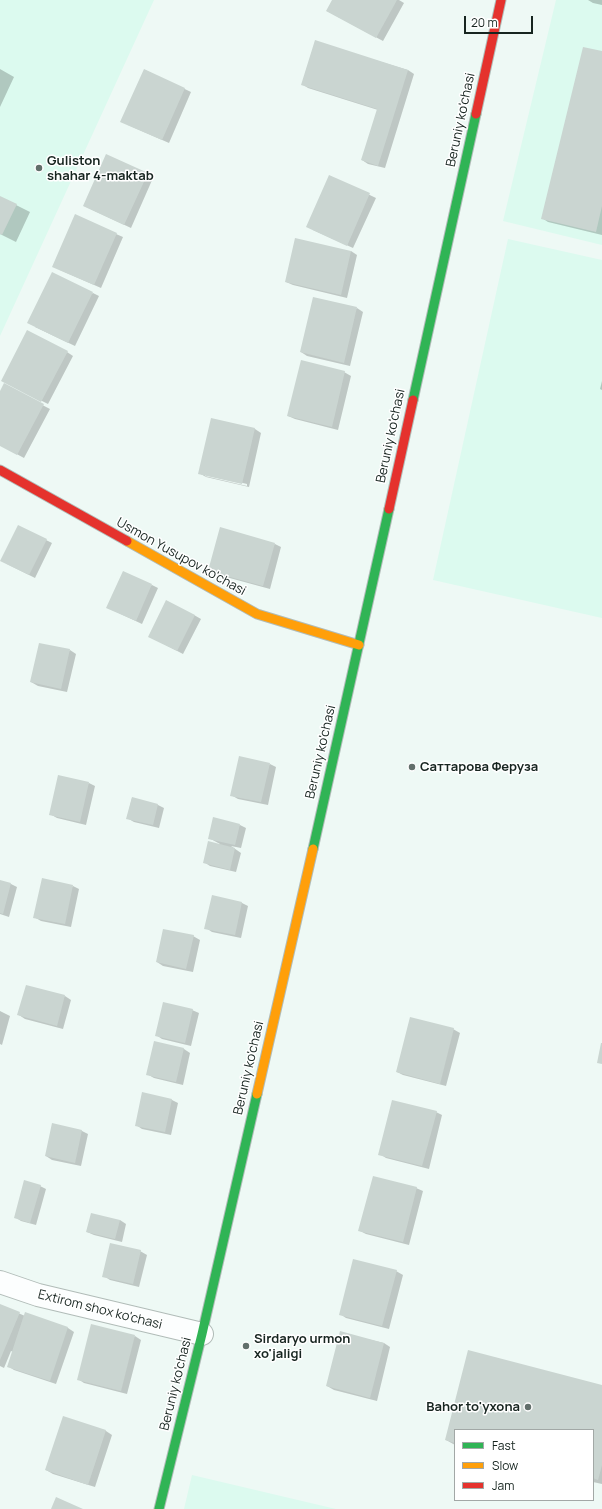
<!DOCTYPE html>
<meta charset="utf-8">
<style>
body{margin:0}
#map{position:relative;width:602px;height:1509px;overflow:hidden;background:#eef9f5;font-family:Manrope,sans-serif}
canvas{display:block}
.legend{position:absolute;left:454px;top:1429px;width:140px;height:72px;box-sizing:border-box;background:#fff;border:1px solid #a2a8a6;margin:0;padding:5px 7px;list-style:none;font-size:12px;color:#172520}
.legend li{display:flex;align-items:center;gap:8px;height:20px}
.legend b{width:20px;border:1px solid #a2a8a6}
.scale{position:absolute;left:464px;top:16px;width:69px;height:18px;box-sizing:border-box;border:2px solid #172520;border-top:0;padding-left:5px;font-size:12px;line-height:14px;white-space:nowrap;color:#172520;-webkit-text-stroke:3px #fff;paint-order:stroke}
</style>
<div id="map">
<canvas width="602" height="1509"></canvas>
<ul class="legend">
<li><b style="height:5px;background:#30b455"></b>Fast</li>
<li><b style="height:5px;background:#ff9f0a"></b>Slow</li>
<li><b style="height:5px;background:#e5322d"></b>Jam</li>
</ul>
<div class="scale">20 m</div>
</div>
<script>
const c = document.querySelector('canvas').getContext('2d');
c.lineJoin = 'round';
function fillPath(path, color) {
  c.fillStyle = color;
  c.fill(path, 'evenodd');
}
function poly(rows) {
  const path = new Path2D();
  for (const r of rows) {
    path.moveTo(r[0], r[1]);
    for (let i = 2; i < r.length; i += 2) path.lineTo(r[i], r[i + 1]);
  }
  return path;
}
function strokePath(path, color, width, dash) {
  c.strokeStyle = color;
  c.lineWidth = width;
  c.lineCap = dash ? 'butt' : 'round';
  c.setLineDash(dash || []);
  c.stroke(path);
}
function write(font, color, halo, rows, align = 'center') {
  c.font = font + ' Manrope,sans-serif';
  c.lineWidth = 3;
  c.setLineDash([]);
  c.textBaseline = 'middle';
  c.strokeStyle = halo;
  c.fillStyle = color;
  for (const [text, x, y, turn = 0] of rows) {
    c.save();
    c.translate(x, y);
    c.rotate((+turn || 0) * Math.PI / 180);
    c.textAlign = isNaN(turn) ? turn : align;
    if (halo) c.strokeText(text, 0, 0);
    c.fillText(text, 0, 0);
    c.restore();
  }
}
fillPath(poly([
 [0,0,154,0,0,336],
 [556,0,602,0,602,245,503,221],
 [508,239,602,260,602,618,433,580],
 [192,1475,336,1509,184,1509]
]), '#dcfaef');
fillPath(poly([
 [333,0,399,0,404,3,383,41,327,11],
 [588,0,602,0,602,5,593,3],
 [315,42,408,70,414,74,385,168,368,164,362,160,378,110,308,88,302,84],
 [602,52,602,235,548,222,542,218],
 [0,69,14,77,0,107],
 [145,70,191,92,169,143,128,125],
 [147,174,153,178,131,228,84,206],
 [330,176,376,198,353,248,313,230],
 [0,197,30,212,16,242,0,234],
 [116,234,123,237,101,288,60,270],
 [351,251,357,255,347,298,293,285,286,282],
 [93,293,99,296,75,346,35,327],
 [357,308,363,312,350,366,307,356,301,352],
 [67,352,73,356,48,404,8,384],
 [344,372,351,376,338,430,295,419,288,416],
 [602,381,602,390,600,389],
 [4,385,50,409,24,458,0,445,0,393],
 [212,419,255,429,261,433,249,487,206,477,199,473],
 [205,474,247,484,247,486,205,476],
 [46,540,52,543,35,578,7,564],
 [275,544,281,547,270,589,215,574,209,571],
 [152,585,158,588,142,624,108,608],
 [194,615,201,619,183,654,156,640],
 [70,650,76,654,67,692,38,686,31,682],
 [270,764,276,767,268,805,238,799,231,795],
 [89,783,95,786,86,825,57,818,50,814],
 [132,798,158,805,164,808,159,828,134,822,127,818],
 [240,825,246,828,241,848,231,846,241,853,236,872,210,866,204,862,220,844,209,838],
 [0,881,11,884,17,887,9,917,0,914],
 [73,886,79,889,71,927,41,921,34,917],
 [213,896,242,903,248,906,241,938,212,932,206,928],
 [193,936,200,940,193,972,163,966,157,962],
 [65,996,71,1000,63,1029,25,1019,19,1015],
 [192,1010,199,1013,191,1046,162,1039,156,1035],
 [0,1011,10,1016,2,1045,0,1044],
 [453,1029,460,1033,446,1086,403,1075,397,1072],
 [155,1042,184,1049,190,1053,183,1085,154,1078,147,1074],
 [143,1093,172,1100,178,1103,171,1135,142,1129,136,1125],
 [436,1112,442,1115,429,1169,386,1158,380,1154],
 [53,1124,82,1131,88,1134,81,1166,52,1160,46,1156],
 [40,1186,46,1189,36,1225,21,1221,15,1217],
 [416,1188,423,1191,409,1245,366,1234,360,1231],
 [120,1220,126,1224,122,1242,94,1235,87,1232],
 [140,1251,147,1255,139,1287,110,1280,104,1276],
 [396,1271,403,1275,389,1329,346,1318,340,1314],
 [0,1305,25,1316,68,1328,74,1332,56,1384,14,1370,8,1366,13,1352,11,1351,4,1368,0,1366],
 [341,1333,384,1343,390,1347,377,1401,334,1390,327,1386],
 [135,1336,141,1340,127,1394,84,1383,78,1379],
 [469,1351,602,1386,602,1484,593,1482,593,1430,455,1430,455,1445,446,1440],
 [64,1417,106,1431,112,1435,95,1487,53,1474,46,1470]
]), '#0003');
fillPath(poly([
 [332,0,397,0,376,38,326,11],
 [315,40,408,70,378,166,361,160,377,109,301,85],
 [583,47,602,51,602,206,596,232,541,219],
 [144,69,185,88,162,140,120,122],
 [106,154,148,173,124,225,83,206],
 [329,175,370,193,347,246,306,227],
 [0,196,17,204,2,235,0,234],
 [75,214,117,233,94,285,52,267],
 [295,238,351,251,341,295,285,282],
 [52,272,93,292,68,343,27,323],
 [313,297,357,307,344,363,300,352],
 [27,330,68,351,41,402,1,381],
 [301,360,345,371,332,427,287,416],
 [4,383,44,404,17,455,0,446,0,391],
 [211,418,255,428,242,484,198,474],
 [18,525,47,539,29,575,0,561],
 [220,527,275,543,263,586,208,571],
 [123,571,152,584,136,621,106,608],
 [166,600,195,615,177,651,148,637],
 [39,643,70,649,61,689,30,682],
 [239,756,270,763,261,802,230,796],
 [58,775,89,782,80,822,49,815],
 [132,797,158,804,153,825,126,819],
 [213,817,240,824,235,845,208,839],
 [208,841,235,848,230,870,203,863],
 [42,878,73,885,65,924,33,918],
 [0,880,11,883,3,914,0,913],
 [212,895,242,902,235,935,204,929],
 [163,929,194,935,186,969,156,962],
 [26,985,65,995,57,1026,17,1015],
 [163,1002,193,1009,185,1043,155,1036],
 [410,1017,454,1028,440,1084,396,1072],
 [154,1041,184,1048,176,1082,146,1075],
 [601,1043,602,1043,602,1064,597,1063],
 [142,1092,172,1099,165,1132,135,1126],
 [392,1100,437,1111,422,1166,378,1155],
 [52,1123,82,1130,75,1163,45,1156],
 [373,1176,417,1187,403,1242,358,1231],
 [24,1180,41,1185,30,1223,14,1218],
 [91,1213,120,1220,115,1239,86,1232],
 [110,1243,141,1250,133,1284,102,1277],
 [353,1259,397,1270,382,1326,339,1315],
 [0,1304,20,1312,0,1360],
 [25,1312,68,1327,50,1381,7,1367],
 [91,1324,135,1335,121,1391,77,1380],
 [340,1331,384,1343,370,1398,326,1386],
 [468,1350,602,1385,602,1465,598,1480,593,1478,593,1430,455,1430,455,1443,445,1440],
 [63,1416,106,1430,88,1485,45,1470],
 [56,1497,83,1509,51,1509]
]), '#cad5d1');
const street = poly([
 [0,1282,38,1295,202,1334]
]);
const fast = poly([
 [413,400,476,114],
 [313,849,389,509],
 [159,1509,202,1334,257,1094]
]);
const slow = poly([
 [127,541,257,614,359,645],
 [257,1094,313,849]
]);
const jam = poly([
 [476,114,501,0],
 [0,470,127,541],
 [389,509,413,400]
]);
strokePath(street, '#b1bcb8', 24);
strokePath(fast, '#b1bcb8', 11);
strokePath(slow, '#b1bcb8', 11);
strokePath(jam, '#b1bcb8', 11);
strokePath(street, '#fcfefe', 22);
strokePath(fast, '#30b455', 9);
strokePath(slow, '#ff9f0a', 9);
strokePath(jam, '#e5322d', 9);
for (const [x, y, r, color] of [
 [39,168,4,"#626f6b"],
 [412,767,4,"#626f6b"],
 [246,1346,4,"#626f6b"],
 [528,1407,4,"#626f6b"]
]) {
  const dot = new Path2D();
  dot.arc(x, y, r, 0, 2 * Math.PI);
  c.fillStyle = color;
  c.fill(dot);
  strokePath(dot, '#fff', 1.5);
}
write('13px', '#172520', '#fff', [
 ["Beruniy ko'chasi",461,120,-78],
 ["Beruniy ko'chasi",391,436,-78],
 ["Usmon Yusupov ko'chasi",181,557,29],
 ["Beruniy ko'chasi",321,752,-77],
 ["Beruniy ko'chasi",249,1068,-77],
 ["Extirom shox ko'chasi",100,1310,14],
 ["Beruniy ko'chasi",176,1384,-76]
]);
write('bold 13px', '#172520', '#fff', [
 ["Guliston",47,161],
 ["shahar 4-maktab",47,176],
 ["Саттарова Феруза",420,767],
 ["Sirdaryo urmon",254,1339],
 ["xo'jaligi",254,1354],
 ["Bahor to'yxona",520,1407,"right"]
], 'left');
</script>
